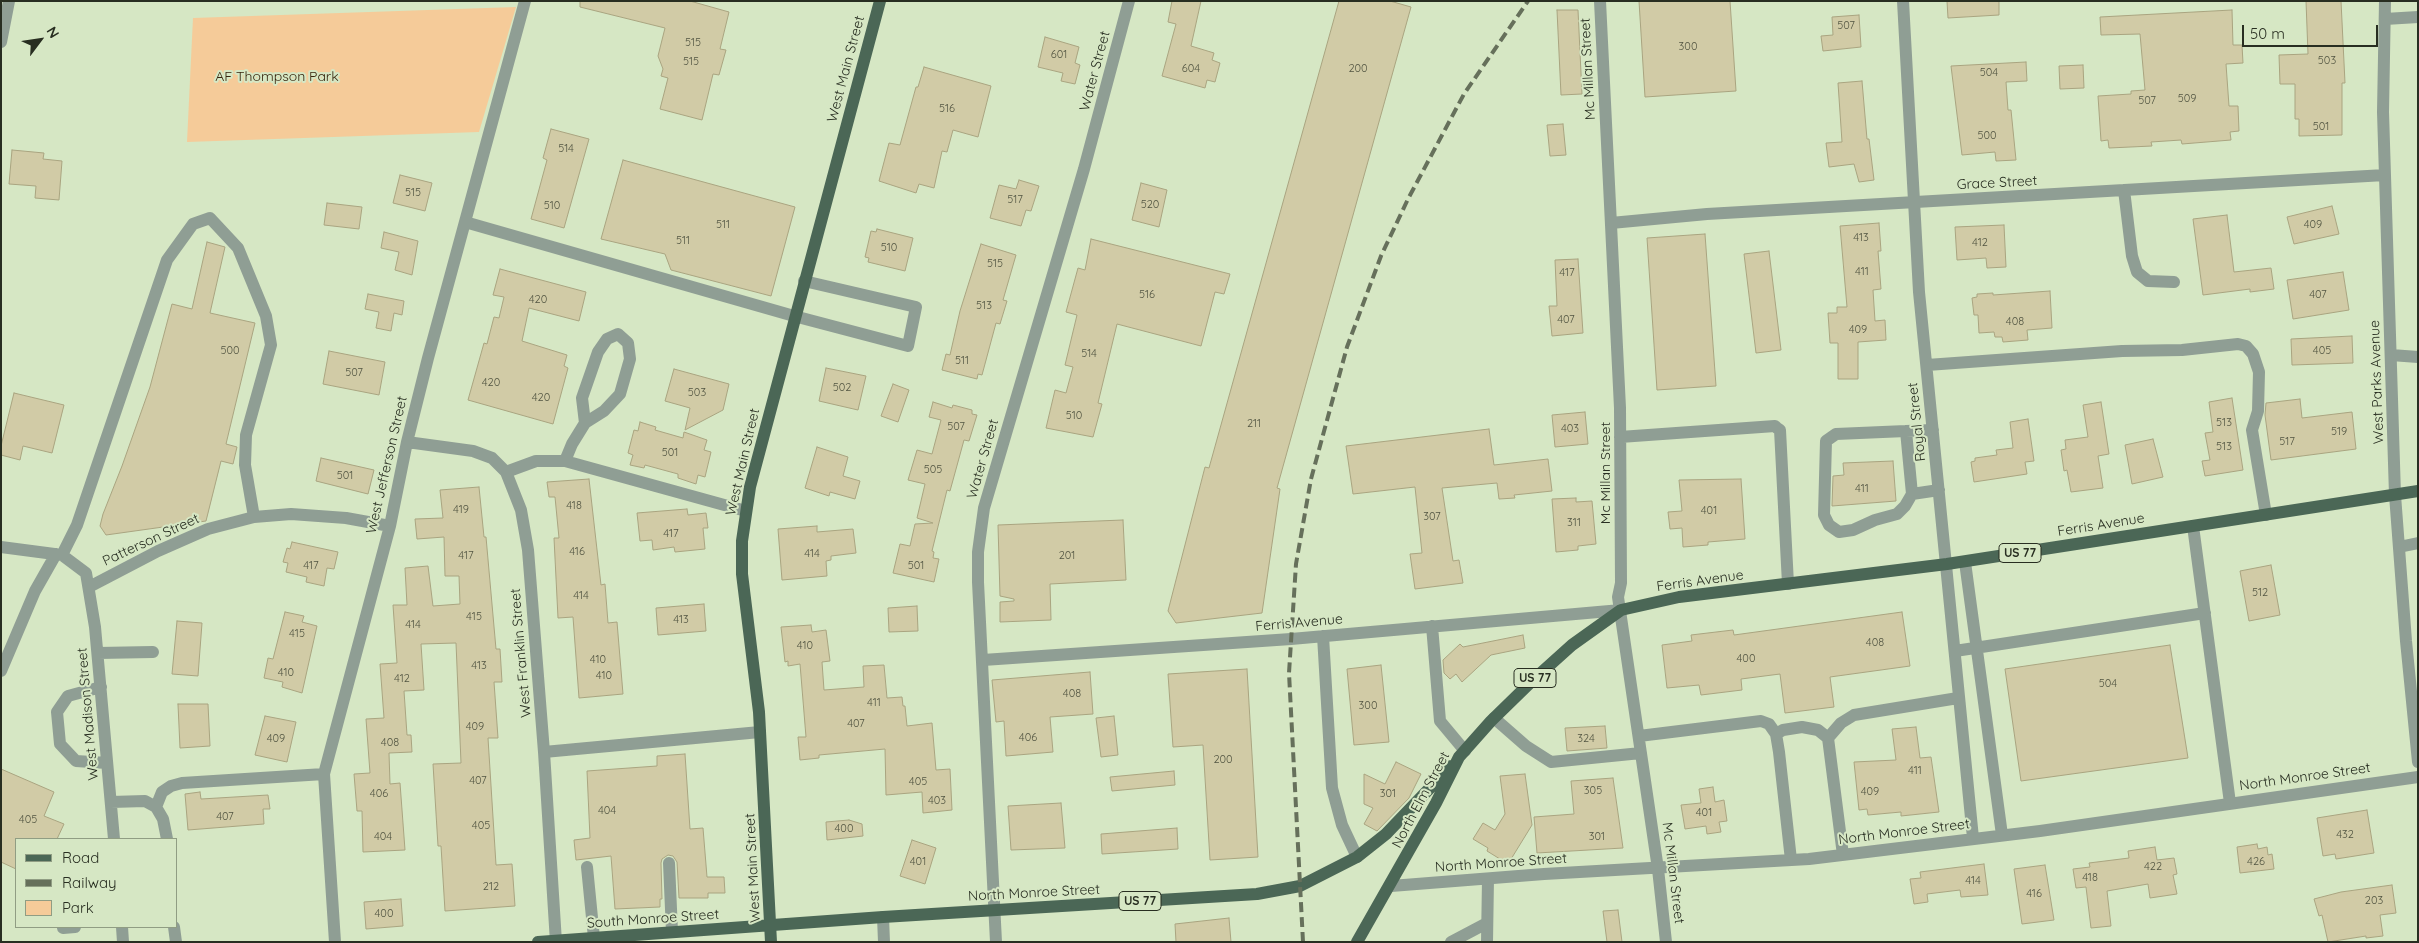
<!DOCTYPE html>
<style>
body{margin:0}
#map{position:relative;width:2419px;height:943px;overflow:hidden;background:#d6e7c4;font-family:Quicksand,sans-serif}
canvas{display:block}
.frame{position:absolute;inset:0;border:2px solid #282e21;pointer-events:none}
.legend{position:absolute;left:15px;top:838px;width:162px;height:90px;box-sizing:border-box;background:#d6e7c4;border:1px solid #909d83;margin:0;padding:6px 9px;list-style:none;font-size:15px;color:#282e21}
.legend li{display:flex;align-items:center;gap:10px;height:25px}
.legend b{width:25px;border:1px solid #909d83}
.north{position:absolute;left:15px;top:15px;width:50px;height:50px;-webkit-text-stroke:4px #d6e7c4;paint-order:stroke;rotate:59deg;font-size:14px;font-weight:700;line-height:20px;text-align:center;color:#282e21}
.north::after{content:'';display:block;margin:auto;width:18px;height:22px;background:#282e21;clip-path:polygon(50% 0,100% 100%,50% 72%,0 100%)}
.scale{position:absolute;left:2242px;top:25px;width:136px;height:22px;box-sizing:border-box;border:2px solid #282e21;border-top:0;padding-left:6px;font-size:15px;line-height:18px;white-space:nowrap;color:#282e21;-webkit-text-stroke:4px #d6e7c4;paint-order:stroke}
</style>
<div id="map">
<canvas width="2419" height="943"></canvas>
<div class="frame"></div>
<ul class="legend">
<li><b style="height:6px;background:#4b6756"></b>Road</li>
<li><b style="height:6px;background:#66705b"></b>Railway</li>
<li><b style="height:14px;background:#f5cb99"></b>Park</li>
</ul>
<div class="north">N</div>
<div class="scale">50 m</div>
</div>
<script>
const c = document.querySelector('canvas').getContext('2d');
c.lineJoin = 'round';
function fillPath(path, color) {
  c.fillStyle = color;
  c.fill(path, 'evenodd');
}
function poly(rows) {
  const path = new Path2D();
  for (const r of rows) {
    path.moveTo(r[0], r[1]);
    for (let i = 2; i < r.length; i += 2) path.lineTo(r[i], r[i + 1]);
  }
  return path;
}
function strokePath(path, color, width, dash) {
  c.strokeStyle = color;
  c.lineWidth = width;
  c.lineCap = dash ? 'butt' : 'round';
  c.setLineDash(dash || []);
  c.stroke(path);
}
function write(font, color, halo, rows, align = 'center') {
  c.font = font + ' Quicksand,sans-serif';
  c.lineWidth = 4;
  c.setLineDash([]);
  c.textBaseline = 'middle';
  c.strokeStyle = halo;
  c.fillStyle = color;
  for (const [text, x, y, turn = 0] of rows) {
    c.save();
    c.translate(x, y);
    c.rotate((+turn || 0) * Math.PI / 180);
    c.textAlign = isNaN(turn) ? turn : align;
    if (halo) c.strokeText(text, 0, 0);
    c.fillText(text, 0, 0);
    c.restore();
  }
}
fillPath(poly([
 [516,7,479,132,187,142,193,18]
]), '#f5cb99');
const building = poly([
 [580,1,690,1,729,12,720,49,726,50,719,75,713,74,702,120,660,109,668,78,661,76,663,69,658,56,665,28,580,7,580,1],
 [1172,1,1201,1,1191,46,1214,53,1212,60,1220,63,1215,82,1207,80,1205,88,1162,76,1176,24,1168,22,1172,1],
 [1339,1,1390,1,1411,7,1277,488,1280,489,1262,613,1176,623,1168,611,1205,467,1209,468,1339,1],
 [1639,1,1730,1,1736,91,1645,97,1639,1],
 [1947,1,1999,1,1999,15,1948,18,1947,1],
 [2306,1,2341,1,2345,83,2342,83,2342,135,2299,136,2299,119,2295,119,2295,84,2280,84,2279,55,2308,54,2306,1],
 [1557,10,1578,10,1582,94,1561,95,1557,10],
 [2232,10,2233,45,2242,45,2243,63,2226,64,2229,106,2238,106,2239,131,2230,132,2231,140,2182,144,2181,140,2151,142,2152,146,2109,148,2108,140,2101,141,2098,96,2131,94,2131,91,2145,90,2140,34,2101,35,2100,17,2232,10],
 [1859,15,1861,47,1823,51,1821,36,1833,35,1832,17,1859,15],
 [1045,37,1079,47,1075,63,1080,65,1075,84,1061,81,1063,73,1038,67,1045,37],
 [2026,62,2027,81,2006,82,2008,110,2011,110,2016,160,1996,161,1995,152,1962,155,1951,66,2026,62],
 [2083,65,2084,88,2060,89,2059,66,2083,65],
 [924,67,991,86,978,137,953,130,947,152,942,151,934,188,919,184,916,193,879,181,889,143,900,145,916,87,918,87,924,67],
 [1862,81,1867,139,1869,139,1874,180,1859,182,1854,164,1829,167,1826,143,1842,142,1838,83,1862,81],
 [1563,124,1566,155,1550,156,1547,125,1563,124],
 [551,129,589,139,564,228,531,219,547,160,543,158,551,129],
 [12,150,44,153,43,159,62,161,59,200,35,198,36,186,9,184,12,150],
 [623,160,795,207,771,296,671,270,665,254,601,239,623,160],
 [400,175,432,183,425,211,393,203,400,175],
 [1019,180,1039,186,1031,211,1026,210,1021,226,990,218,999,185,1016,189,1019,180],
 [1141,183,1167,190,1159,227,1132,220,1141,183],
 [327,203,362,207,359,229,324,225,327,203],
 [2332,206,2339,234,2294,244,2287,217,2332,206],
 [2227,215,2234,272,2271,268,2274,289,2250,292,2250,289,2203,295,2193,219,2227,215],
 [1879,223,1881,251,1878,251,1881,289,1873,290,1875,321,1885,320,1886,340,1858,342,1858,379,1838,379,1838,343,1830,343,1828,313,1837,313,1837,307,1847,307,1840,226,1879,223],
 [2004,225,2006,267,1987,268,1986,258,1957,260,1955,227,2004,225],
 [877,229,913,238,905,271,868,262,869,258,865,257,871,231,876,232,877,229],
 [384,232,418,241,412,275,395,270,399,252,381,248,384,232],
 [1705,234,1716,386,1657,390,1647,238,1705,234],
 [1091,239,1230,274,1224,294,1215,292,1201,346,1117,324,1098,403,1102,404,1093,437,1046,428,1055,390,1066,393,1073,367,1065,365,1077,315,1066,312,1078,268,1085,270,1091,239],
 [207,242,225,247,210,313,255,323,226,444,237,447,233,464,221,461,206,521,106,535,100,526,103,514,122,466,150,387,172,304,192,309,207,242],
 [981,244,1016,255,1003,300,1007,301,1000,324,996,323,982,375,978,374,977,379,942,370,946,354,950,355,960,311,981,244],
 [1769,251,1781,350,1756,353,1744,254,1769,251],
 [1578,259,1583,333,1552,336,1549,306,1557,306,1555,260,1578,259],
 [500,269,586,292,579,321,529,308,522,341,567,355,564,366,568,368,553,424,468,400,484,343,487,344,494,317,499,318,504,297,493,295,500,269],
 [2343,272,2349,310,2293,319,2287,280,2343,272],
 [2050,291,2052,328,2027,330,2028,340,2003,342,2002,337,1995,337,1994,332,1979,333,1978,315,1974,315,1972,298,1977,297,1977,294,1993,293,1993,295,2050,291],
 [368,294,404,301,402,315,394,313,391,331,376,328,379,312,365,309,368,294],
 [2352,336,2353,363,2292,365,2291,339,2352,336],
 [329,351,385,362,379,395,323,384,329,351],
 [826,368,866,376,858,410,819,401,826,368],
 [674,369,729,384,723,410,685,430,690,408,665,401,674,369],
 [893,384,909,390,898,422,881,416,893,384],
 [14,393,64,405,52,453,23,446,20,460,1,455,1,446,14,393],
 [2232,398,2243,470,2205,476,2202,461,2210,460,2205,433,2213,432,2209,402,2232,398],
 [2300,399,2302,418,2352,412,2356,449,2271,460,2265,415,2266,403,2300,399],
 [933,402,952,408,953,405,972,410,972,414,977,415,969,441,964,440,950,491,947,490,932,551,934,552,933,558,939,559,934,582,893,573,900,544,910,546,915,524,933,523,917,518,925,484,908,480,917,450,932,454,941,420,929,417,933,402],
 [2101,402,2109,454,2098,456,2103,488,2071,492,2067,470,2064,471,2061,450,2066,449,2065,440,2088,437,2083,405,2101,402],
 [1585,412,1588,444,1555,447,1552,415,1585,412],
 [2028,419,2034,461,2025,462,2027,474,1974,482,1971,462,1975,461,1975,458,1997,455,1996,450,2013,448,2010,422,2028,419],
 [640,422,656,427,655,430,683,438,684,432,707,440,704,450,711,452,705,477,698,475,696,484,678,478,678,474,645,465,644,468,630,465,633,455,628,453,634,430,638,431,640,422],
 [1489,429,1494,465,1548,459,1552,491,1514,495,1515,498,1499,499,1497,483,1442,488,1453,561,1459,560,1463,583,1415,589,1410,554,1422,553,1415,487,1353,494,1346,446,1489,429],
 [2153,439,2163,477,2132,484,2125,445,2153,439],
 [817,447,848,457,843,476,860,481,855,499,830,492,829,496,805,488,817,447],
 [321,458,374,470,368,494,316,481,321,458],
 [1893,461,1896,501,1832,506,1833,476,1844,475,1843,463,1893,461],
 [589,479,601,585,605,584,608,623,617,622,623,694,579,698,573,617,558,618,554,538,559,538,555,497,549,497,547,482,589,479],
 [1741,479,1745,539,1708,542,1708,545,1683,547,1682,528,1670,529,1668,512,1682,511,1679,480,1741,479],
 [479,487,484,537,486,537,496,649,500,649,502,682,494,682,498,738,488,738,496,865,512,864,515,906,445,911,441,846,438,846,433,764,461,763,456,643,421,644,424,690,404,691,407,735,411,735,412,752,389,753,390,784,400,783,405,850,363,852,362,811,357,811,354,774,370,773,366,719,384,718,380,664,397,663,393,605,407,605,405,568,428,566,433,606,460,604,459,576,445,576,444,537,417,539,415,519,443,518,440,490,479,487],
 [1576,498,1576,502,1592,501,1596,544,1578,546,1578,550,1556,552,1552,499,1576,498],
 [687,509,688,515,706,513,708,528,703,528,705,549,675,552,674,547,653,550,652,540,640,541,637,513,687,509],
 [1123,520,1126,580,1050,584,1051,620,1000,622,1000,602,1014,601,1014,599,1000,596,998,525,1123,520],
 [817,526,817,532,853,529,856,553,831,556,831,560,826,561,827,576,782,580,778,529,817,526],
 [292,542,338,552,334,569,327,568,324,586,306,582,307,577,286,572,288,563,283,562,287,548,290,549,292,542],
 [2271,565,2280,615,2249,621,2240,571,2271,565],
 [704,604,706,631,658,635,656,608,704,604],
 [917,606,918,631,889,632,888,608,917,606],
 [285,612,304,616,302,622,317,626,302,693,282,687,283,682,264,678,268,658,273,659,285,612],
 [1902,612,1910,666,1830,677,1834,707,1785,713,1780,674,1741,679,1742,690,1701,695,1699,685,1667,688,1662,645,1692,641,1691,635,1733,630,1734,635,1902,612],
 [177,621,202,623,198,676,172,674,177,621],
 [811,625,812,632,826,630,830,661,822,662,824,690,864,687,863,666,884,665,887,698,902,697,903,706,905,706,907,726,932,723,936,770,950,769,952,810,923,813,922,792,886,795,885,749,819,755,819,758,800,760,798,737,806,737,800,664,788,666,788,661,785,662,781,627,811,625],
 [1523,635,1525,648,1491,655,1462,682,1456,674,1450,679,1444,673,1443,660,1460,644,1463,647,1523,635],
 [2170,645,2188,758,2021,781,2005,669,2170,645],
 [1381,665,1389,742,1354,745,1347,669,1381,665],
 [1247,669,1258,857,1210,860,1203,745,1173,747,1168,674,1247,669],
 [1090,672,1093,714,1050,717,1053,752,1006,756,1004,721,996,722,992,680,1090,672],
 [178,704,208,704,210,746,180,748,178,704],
 [265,716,296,722,287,762,255,755,265,716],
 [1114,716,1118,755,1101,757,1096,718,1114,716],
 [1605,726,1607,748,1567,751,1565,728,1605,726],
 [1916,727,1920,758,1931,757,1939,812,1901,816,1901,812,1868,815,1867,809,1859,810,1854,762,1896,760,1892,729,1916,727],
 [685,754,690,829,703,828,707,877,724,877,725,893,708,893,708,898,679,898,677,862,673,856,668,855,662,859,661,863,662,899,660,899,660,907,615,909,611,856,576,860,574,840,590,838,587,771,657,766,657,756,685,754],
 [1396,762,1421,774,1409,798,1377,831,1364,824,1373,808,1364,804,1364,774,1385,784,1396,762],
 [1,769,54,792,44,816,64,824,57,839,16,839,16,869,1,862,1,769],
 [1174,771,1175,785,1112,791,1110,777,1174,771],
 [1525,774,1532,825,1508,864,1487,851,1488,848,1473,839,1483,823,1495,830,1505,814,1500,776,1525,774],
 [1613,778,1623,848,1537,853,1534,817,1574,814,1571,781,1613,778],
 [1713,787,1715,802,1724,800,1727,821,1719,822,1721,832,1707,834,1706,826,1685,829,1681,805,1701,803,1699,789,1713,787],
 [200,792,201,799,268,795,270,809,263,809,264,824,188,830,185,794,200,792],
 [1061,803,1065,848,1011,850,1008,806,1061,803],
 [2367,810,2374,853,2336,859,2335,854,2323,856,2317,818,2367,810],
 [849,820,862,824,863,836,827,840,826,822,849,820],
 [1177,828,1178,849,1102,854,1101,834,1177,828],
 [912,840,936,848,925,884,900,876,912,840],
 [2257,844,2258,849,2267,847,2268,855,2272,854,2274,869,2240,873,2237,847,2257,844],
 [2155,847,2157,860,2174,858,2177,874,2173,875,2177,894,2150,898,2148,884,2107,891,2111,926,2091,928,2086,887,2076,888,2073,869,2090,867,2089,863,2129,858,2128,851,2155,847],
 [1984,864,1988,895,1961,897,1960,890,1927,894,1928,902,1914,904,1910,879,1921,878,1920,872,1984,864],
 [2045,865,2054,920,2022,924,2014,869,2045,865],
 [2392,885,2396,913,2380,915,2383,936,2366,938,2366,936,2328,942,2322,915,2319,916,2314,899,2341,892,2392,885],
 [401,899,403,926,366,929,364,902,401,899],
 [1618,910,1622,942,1607,942,1603,911,1618,910],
 [1229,918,1231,942,1176,942,1175,924,1229,918]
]);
fillPath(building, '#d1cba6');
strokePath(building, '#a9a480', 1);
strokePath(poly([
 [1600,1,1620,408,1621,583,1618,597,1658,869,1666,942],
 [1903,1,1919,292,1973,838],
 [2385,1,2383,112,2395,495,2406,641,2418,762],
 [2385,19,2418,17],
 [1,42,9,1],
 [2124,190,2132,256,2137,272,2148,281,2174,282],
 [465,222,794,316,908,346,916,307,804,281],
 [1611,223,1707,214,2385,175],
 [2391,355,2418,357],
 [1927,365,2122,351,2182,350,2238,344,2246,346,2253,354,2259,372,2258,411,2252,430,2266,515],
 [1906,431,1912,494,1905,506,1897,514,1875,520,1853,530,1839,532,1829,525,1824,515,1826,441,1836,434,1906,431,1933,430],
 [1620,437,1775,426,1777,428,1780,430,1788,584],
 [407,442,473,451,492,458,506,472,521,510,528,550,544,752,556,942],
 [565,461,572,444,585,423,604,411,620,394,630,359,628,343,618,334,607,339,598,352,582,398,585,423],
 [506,472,536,461,565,461,746,511],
 [1912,494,1939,490],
 [2193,526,2230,803],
 [1,547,62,555,86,573,95,627,114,839],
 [2399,547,2418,543],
 [62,555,77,525,167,260,193,224,210,218,238,248,266,316,271,345,246,435,245,465,254,517],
 [1965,562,2002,835],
 [89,587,158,551,208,529,254,517,291,514,346,518,390,526],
 [1432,626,1440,721,1465,751],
 [1323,636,1332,788,1342,825,1357,857],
 [1955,651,2205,613],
 [98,653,153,652],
 [983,660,1291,639,1621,610],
 [1,671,35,591,56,554],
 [101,687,68,696,57,712,60,744,76,761,107,763],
 [1494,718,1526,746,1551,762,1641,753],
 [1776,734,1783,730,1802,727,1818,730,1828,738],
 [1639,736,1761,721,1769,724,1776,734,1779,752,1791,860],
 [544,752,760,732],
 [111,802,145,801,156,807,163,819,167,839],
 [156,807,162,792,171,786,182,783,324,774],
 [1843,855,1828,738,1841,723,1854,715,1958,698],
 [669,863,672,932],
 [587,867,594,938],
 [1391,886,1544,874,1809,859,2040,831,2418,777],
 [883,917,884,942],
 [122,927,123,942],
 [174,927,176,942],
 [63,928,75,927],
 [335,942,324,774,390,526,407,442,428,358,525,1],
 [996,942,978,582,978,552,984,508,1084,169,1129,1],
 [1451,942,1487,923],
 [1487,942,1488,879]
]), '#8f9e94', 12);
strokePath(poly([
 [538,942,883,917,1257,894,1300,886,1357,857,1386,834,1451,766],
 [771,942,759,712,742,574,742,541,750,487,880,1],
 [1357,942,1436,803,1459,757,1491,721,1532,681,1572,645,1621,610,1679,597,1947,564,2418,491]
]), '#4b6756', 12);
strokePath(poly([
 [1303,942,1289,673,1296,564,1311,479,1347,347,1381,256,1408,199,1464,94,1528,1]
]), '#66705b', 4, [10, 5]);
write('11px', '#525542', null, [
 ["507",1846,26],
 ["515",693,43],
 ["300",1688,47],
 ["601",1059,55],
 ["503",2327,61],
 ["515",691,62],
 ["604",1191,69],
 ["200",1358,69],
 ["504",1989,73],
 ["509",2187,99],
 ["507",2147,101],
 ["516",947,109],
 ["501",2321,127],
 ["500",1987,136],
 ["514",566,149],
 ["515",413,193],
 ["517",1015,200],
 ["520",1150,205],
 ["510",552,206],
 ["511",723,225],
 ["409",2313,225],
 ["413",1861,238],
 ["511",683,241],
 ["412",1980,243],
 ["510",889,248],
 ["515",995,264],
 ["411",1862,272],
 ["417",1567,273],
 ["516",1147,295],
 ["407",2318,295],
 ["420",538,300],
 ["513",984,306],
 ["407",1566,320],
 ["408",2015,322],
 ["409",1858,330],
 ["500",230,351],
 ["405",2322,351],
 ["514",1089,354],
 ["511",962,361],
 ["507",354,373],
 ["420",491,383],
 ["502",842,388],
 ["503",697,393],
 ["420",541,398],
 ["510",1074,416],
 ["513",2224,423],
 ["211",1254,424],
 ["507",956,427],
 ["403",1570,429],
 ["519",2339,432],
 ["517",2287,442],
 ["513",2224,447],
 ["501",670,453],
 ["505",933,470],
 ["501",345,476],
 ["411",1862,489],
 ["418",574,506],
 ["419",461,510],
 ["401",1709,511],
 ["307",1432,517],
 ["311",1574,523],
 ["417",671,534],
 ["416",577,552],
 ["414",812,554],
 ["417",466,556],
 ["201",1067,556],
 ["417",311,566],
 ["501",916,566],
 ["512",2260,593],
 ["414",581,596],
 ["415",474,617],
 ["413",681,620],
 ["414",413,625],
 ["415",297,634],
 ["408",1875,643],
 ["410",805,646],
 ["400",1746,659],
 ["410",598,660],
 ["413",479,666],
 ["410",286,673],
 ["410",604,676],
 ["412",402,679],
 ["504",2108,684],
 ["408",1072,694],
 ["411",874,703],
 ["300",1368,706],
 ["407",856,724],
 ["409",475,727],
 ["406",1028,738],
 ["409",276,739],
 ["324",1586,739],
 ["408",390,743],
 ["200",1223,760],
 ["411",1915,771],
 ["407",478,781],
 ["405",918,782],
 ["305",1593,791],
 ["409",1870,792],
 ["406",379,794],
 ["301",1388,794],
 ["403",937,801],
 ["404",607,811],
 ["401",1704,813],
 ["407",225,817],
 ["405",28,820],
 ["405",481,826],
 ["400",844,829],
 ["432",2345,835],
 ["404",383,837],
 ["301",1597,837],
 ["401",918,862],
 ["426",2256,862],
 ["422",2153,867],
 ["418",2090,878],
 ["414",1973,881],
 ["212",491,887],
 ["416",2034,894],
 ["203",2374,901],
 ["400",384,914]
]);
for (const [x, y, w] of [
 [2020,553,42],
 [1535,678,42],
 [1140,901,42]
]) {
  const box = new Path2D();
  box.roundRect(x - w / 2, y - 9.5, w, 19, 4);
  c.fillStyle = '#d6e7c4';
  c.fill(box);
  strokePath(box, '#282e21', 1);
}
write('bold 12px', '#282e21', null, [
 ["US 77",2020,553],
 ["US 77",1535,678],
 ["US 77",1140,901]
]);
write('14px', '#282e21', '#d6e7c4', [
 ["West Main Street",846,69,-75],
 ["Mc Millan Street",1588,69,-93],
 ["Water Street",1095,71,-75],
 ["Grace Street",1997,183,-3],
 ["West Parks Avenue",2377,382,-92],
 ["Royal Street",1917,422,-96],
 ["Water Street",983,459,-74],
 ["West Main Street",743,462,-77],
 ["West Jefferson Street",387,465,-77],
 ["Mc Millan Street",1606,473,-90],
 ["Ferris Avenue",2101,525,-9],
 ["Patterson Street",151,540,-25],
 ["Ferris Avenue",1700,581,-8],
 ["Ferris Avenue",1299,623,-5],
 ["West Franklin Street",521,653,-95],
 ["West Madison Street",88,714,-95],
 ["North Monroe Street",2305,777,-8],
 ["North Elm Street",1421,800,-62],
 ["North Monroe Street",1904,832,-7],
 ["North Monroe Street",1501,863,-4],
 ["West Main Street",753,868,-93],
 ["Mc Millan Street",1673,873,83],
 ["North Monroe Street",1034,893,-3],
 ["South Monroe Street",653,919,-4]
]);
write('14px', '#38250e', '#d6e7c4', [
 ["AF Thompson Park",277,77]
]);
</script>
